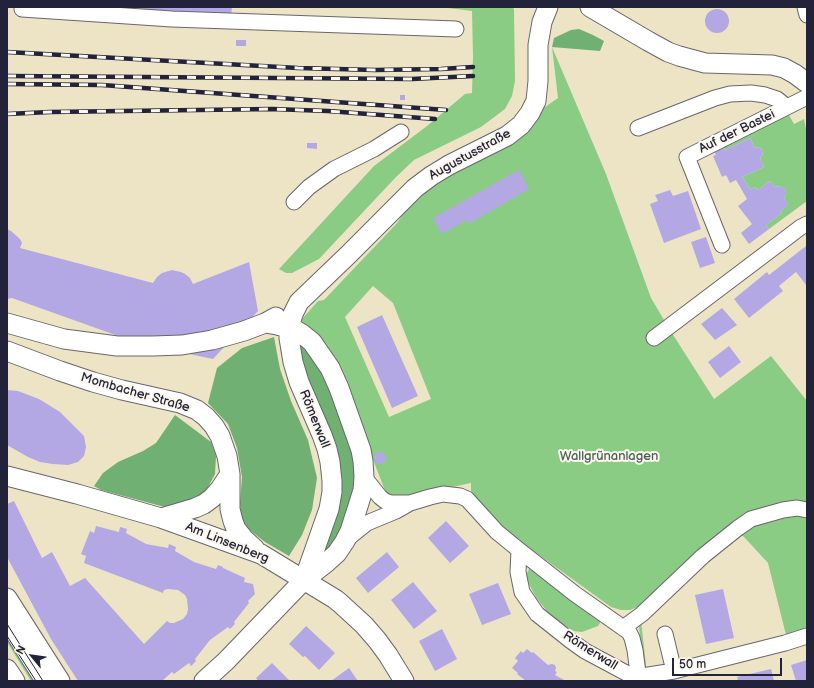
<!DOCTYPE html>
<meta charset="utf-8">
<style>
body{margin:0}
#map{position:relative;width:814px;height:688px;overflow:hidden;background:#ede4c5;font-family:"Balsamiq Sans",sans-serif}
canvas{display:block}
.frame{position:absolute;inset:0;border:8px solid #22223b;pointer-events:none}
.north{position:absolute;left:12px;top:636px;width:40px;height:40px;-webkit-text-stroke:3px #fbf7ec;paint-order:stroke;rotate:299deg;font-size:11px;font-weight:700;line-height:16px;text-align:center;color:#22223b}
.north::after{content:'';display:block;margin:auto;width:14px;height:18px;background:#22223b;clip-path:polygon(50% 0,100% 100%,50% 72%,0 100%)}
.scale{position:absolute;left:672px;top:658px;width:110px;height:18px;box-sizing:border-box;border:2px solid #22223b;border-top:0;padding-left:5px;font-size:12px;line-height:14px;white-space:nowrap;color:#22223b;-webkit-text-stroke:3px #fbf7ec;paint-order:stroke}
</style>
<div id="map">
<canvas width="814" height="688"></canvas>
<div class="frame"></div>
<div class="north">N</div>
<div class="scale">50 m</div>
</div>
<script>
const c = document.querySelector('canvas').getContext('2d');
c.lineJoin = 'round';
function fillPath(path, color) {
  c.fillStyle = color;
  c.fill(path, 'evenodd');
}
function poly(rows) {
  const path = new Path2D();
  for (const r of rows) {
    if (r.length === 3) {
      path.moveTo(r[0] + r[2], r[1]);
      path.arc(r[0], r[1], r[2], 0, 2 * Math.PI);
      continue;
    }
    path.moveTo(r[0], r[1]);
    for (let i = 2; i < r.length; i += 2) path.lineTo(r[i], r[i + 1]);
  }
  return path;
}
function strokePath(path, color, width, dash) {
  c.strokeStyle = color;
  c.lineWidth = width;
  c.lineCap = dash ? 'butt' : 'round';
  c.setLineDash(dash || []);
  c.stroke(path);
}
function write(font, color, halo, rows, align = 'center') {
  c.font = font + ' "Balsamiq Sans",sans-serif';
  c.lineWidth = 4;
  c.setLineDash([]);
  c.textBaseline = 'middle';
  c.strokeStyle = halo;
  c.fillStyle = color;
  for (const [text, x, y, turn = 0] of rows) {
    c.save();
    c.translate(x, y);
    c.rotate((+turn || 0) * Math.PI / 180);
    c.textAlign = isNaN(turn) ? turn : align;
    if (halo) c.strokeText(text, 0, 0);
    c.fillText(text, 0, 0);
    c.restore();
  }
}
fillPath(poly([
 [440,7,513,7,514,10,515,81,512,96,505,109,481,127,414,160,396,177,319,259,292,273,286,273,279,269,374,166,427,126,465,94,472,93,473,56,472,11],
 [552,47,606,174,651,298,670,330,714,399,771,356,807,401,807,633,787,639,768,563,745,538,732,526,640,606,630,610,621,610,611,607,510,534,471,492,471,483,448,488,393,498,386,493,361,429,302,324,302,319,318,301,324,300,398,222,402,215,413,202,432,185,558,98],
 [373,286,393,303,431,399,389,417,345,317],
 [789,115,794,124,804,119,807,134,807,201,769,229,766,225,782,213,780,211,788,205,784,198,786,195,786,192,785,189,782,187,778,186,775,187,770,181,758,190,755,187,751,190,742,177,764,167,760,158,762,156,763,153,762,149,758,147,755,148,750,138,725,150,722,143],
 [530,567,601,621,598,626,582,632,573,631,549,614,536,597,530,586,527,577,527,573],
 [641,621,647,673,643,669,639,626],
 [7,632,38,681,31,681,7,642]
]), '#8bcc84');
fillPath(poly([
 [579,29,593,35,604,41,600,51,552,47,554,38,571,30],
 [274,337,280,369,291,401,308,440,317,478,312,510,302,535,289,556,265,542,247,528,241,515,240,503,242,477,237,448,228,424,208,403,217,368,242,348],
 [299,340,324,373,355,455,356,484,344,529,316,570,334,521,300,359],
 [175,415,211,442,216,456,215,474,206,491,193,503,176,510,101,490,94,486,103,473,118,462,143,451,156,443]
]), '#70b072');
fillPath(poly([
 [104,7,232,7,231,17],
 [717,21,12],
 [236,40,246,40,246,46,236,46],
 [400,95,405,95,405,100,400,100],
 [750,138,755,148,758,147,762,149,763,152,762,156,760,158,764,167,742,177,751,190,755,187,758,190,770,181,775,187,778,186,782,187,785,188,786,192,786,195,784,198,789,205,780,211,782,213,766,225,769,229,749,244,741,233,752,224,738,206,747,199,736,180,730,183,726,175,722,177,713,156,716,155,712,148,722,143,725,150],
 [307,143,317,143,317,149,307,148],
 [519,170,529,189,469,224,467,220,442,234,433,218],
 [670,190,673,196,688,191,701,229,664,243,650,204,658,201,655,195],
 [7,229,11,231,20,239,22,243,20,248,153,283,157,277,162,273,172,270,181,272,185,274,190,278,193,284,249,262,258,311,213,359,194,355,121,337,12,298,7,299],
 [706,237,715,263,700,268,691,242],
 [806,246,807,248,807,286,796,272,779,286,783,291,749,318,734,299,767,272,769,275],
 [722,308,737,325,715,340,701,324],
 [382,315,418,396,392,408,357,327],
 [729,346,741,362,720,378,708,362],
 [7,390,18,391,39,399,60,412,84,436,86,447,84,456,78,462,68,465,53,464,40,462,28,457,7,445],
 [380,458,6],
 [14,501,42,558,52,552,70,586,85,578,144,644,167,621,170,623,174,623,183,619,187,614,188,609,187,599,185,595,178,590,168,589,164,590,163,593,84,563,86,556,81,554,90,531,94,533,96,526,119,532,120,527,127,529,126,533,146,544,168,548,169,544,176,547,175,551,194,562,216,569,218,565,223,567,223,568,245,578,244,582,253,584,255,594,248,601,249,603,234,622,235,624,230,629,228,627,210,640,195,659,196,661,191,666,189,663,174,674,172,672,162,681,78,681,51,639,7,557,7,504],
 [446,521,469,546,450,563,428,538],
 [387,552,399,567,368,593,356,578],
 [413,582,437,611,414,629,391,600],
 [498,583,511,614,482,625,469,594],
 [723,589,734,638,706,644,695,595],
 [306,626,335,653,319,670,305,656,303,657,289,644],
 [442,629,457,659,435,671,419,641],
 [527,649,532,653,533,652,548,665,552,664,555,665,556,668,555,671,557,672,555,675,566,681,526,681,517,674,518,673,512,668,518,661,515,658,521,651,523,653],
 [807,660,807,681,796,681,791,665],
 [272,663,289,680,288,681,258,681,256,678],
 [349,668,358,681,331,681],
 [771,669,774,681,738,681,737,677]
]), '#b3a8e3');
const minor = poly([
 [805,7,807,15],
 [22,9,172,19,456,29],
 [638,128,715,98,730,94,751,93,765,95,777,99,787,107],
 [294,202,309,187,334,169,374,149,401,132],
 [722,245,687,157,807,97],
 [654,338,801,227,807,224],
 [364,477,380,497,385,501,391,503,409,503],
 [346,540,367,523,396,511,410,503,430,497,443,494,460,496,467,499,497,532,519,550,575,594,629,632,632,638,635,650,639,681],
 [519,550,518,572,522,592,537,614,571,641,585,651,628,674,636,677,674,671,785,643,807,636],
 [7,624,43,681],
 [623,628,642,614,703,556,738,528,751,519,783,510,797,508,807,510],
 [665,634,674,671]
]);
const major = poly([
 [590,7,648,41,668,52,679,56,705,63,772,65,784,68,795,74,807,83],
 [7,323,64,339,117,346,153,346,182,345,212,340,244,331,265,323,276,317],
 [7,351,60,371,93,382,122,390,180,403,197,410,206,417,214,426,220,436,227,456,230,474,230,509,233,521,236,529,244,539,255,549],
 [7,476,77,494,161,518,261,554,335,599,340,603,364,625,377,640,388,655,404,681],
 [161,518,195,508,204,504,212,498,220,489,230,474],
 [304,580,329,509,332,492,332,481,330,462,327,449,322,435,299,382,293,362,289,338,289,328,293,314,299,302,348,255,415,188,431,176,449,165,507,136,521,125,530,113,536,101,538,81,538,45,542,22,548,7],
 [7,598,60,681],
 [7,669,15,681],
 [204,681,226,661,304,580,326,563,337,553,345,541,350,531,359,503,363,490,364,477,363,461,361,450,339,388,330,368,312,342,302,334,297,331,289,328,277,325,265,323]
]);
strokePath(minor, '#69666b', 17);
strokePath(major, '#69666b', 21);
strokePath(minor, '#fff', 15);
strokePath(major, '#fff', 19);
strokePath(poly([
 [7,624,43,681],
 [7,636,36,681]
]), '#22223b', 1);
const rail = poly([
 [7,52,298,68,375,70,441,69,473,67],
 [7,76,412,79,473,76],
 [7,84,102,85,446,110],
 [7,114,50,112,272,109,328,111,435,119]
]);
strokePath(rail, '#22223b', 4.5);
strokePath(rail, '#fbf7ec', 3, [9]);
write('13px', '#22223b', '#fbf7ec', [
 ["Auf der Bastei",737,132,-26],
 ["Augustusstraße",470,155,-29],
 ["Mombacher Straße",135,393,16],
 ["Römerwall",314,419,68],
 ["Am Linsenberg",227,543,22],
 ["Römerwall",590,651,32]
]);
write('13px', '#475e55', '#fbf7ec', [
 ["Wallgrünanlagen",609,457]
]);
</script>
